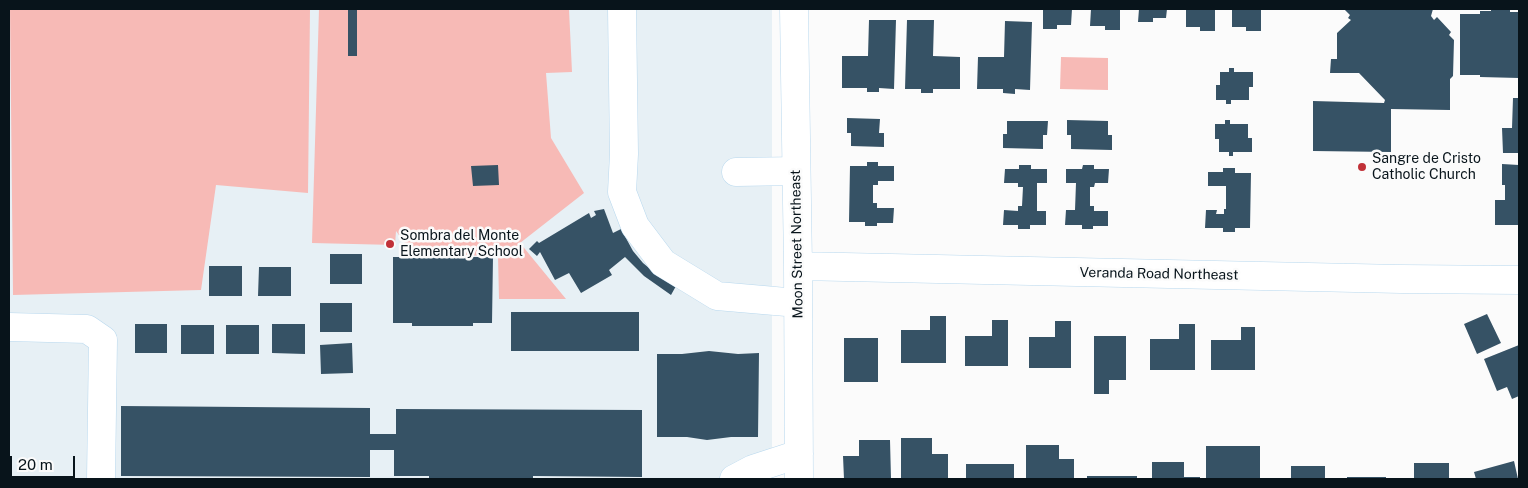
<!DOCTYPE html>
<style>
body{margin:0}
#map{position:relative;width:1528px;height:488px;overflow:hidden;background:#fbfbfb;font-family:"Public Sans",sans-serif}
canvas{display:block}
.frame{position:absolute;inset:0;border:10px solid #08141b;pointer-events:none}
.scale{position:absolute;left:10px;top:456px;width:65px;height:22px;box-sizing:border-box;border:2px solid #08141b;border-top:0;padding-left:6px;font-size:15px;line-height:18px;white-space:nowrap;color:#08141b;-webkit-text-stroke:4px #fbfbfb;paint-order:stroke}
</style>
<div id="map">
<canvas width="1528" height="488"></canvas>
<div class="frame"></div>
<div class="scale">20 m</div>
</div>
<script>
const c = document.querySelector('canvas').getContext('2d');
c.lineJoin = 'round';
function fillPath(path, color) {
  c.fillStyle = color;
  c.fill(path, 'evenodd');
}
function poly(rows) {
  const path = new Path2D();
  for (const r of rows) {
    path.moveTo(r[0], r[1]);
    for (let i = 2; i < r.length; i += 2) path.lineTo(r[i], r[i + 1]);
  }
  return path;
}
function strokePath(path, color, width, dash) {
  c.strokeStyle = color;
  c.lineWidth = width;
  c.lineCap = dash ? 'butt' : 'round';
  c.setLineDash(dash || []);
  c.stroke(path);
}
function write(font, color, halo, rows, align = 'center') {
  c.font = font + ' "Public Sans",sans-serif';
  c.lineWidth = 5;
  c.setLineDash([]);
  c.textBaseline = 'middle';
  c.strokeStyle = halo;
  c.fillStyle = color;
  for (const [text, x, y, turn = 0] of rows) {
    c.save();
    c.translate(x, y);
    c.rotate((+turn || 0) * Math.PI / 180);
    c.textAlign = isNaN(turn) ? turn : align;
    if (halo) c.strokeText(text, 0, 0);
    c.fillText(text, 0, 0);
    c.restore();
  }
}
fillPath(poly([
 [9,9,772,9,772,479,9,479]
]), '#e7f0f5');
fillPath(poly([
 [10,9,310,9,308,193,216,185,201,290,13,295],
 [319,9,569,9,572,72,546,73,551,138,584,193,520,243,566,299,499,299,498,256,413,254,396,231,395,245,312,243],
 [1061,57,1108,58,1108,90,1060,89]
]), '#f7bab6');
fillPath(poly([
 [348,9,357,9,357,56,348,56],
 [1043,9,1072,9,1071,25,1057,25,1057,29,1043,29],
 [1091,9,1120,9,1120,30,1105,30,1105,26,1090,26],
 [1139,9,1167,9,1166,18,1153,18,1153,22,1138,22],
 [1186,9,1215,9,1215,31,1200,31,1200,27,1186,27],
 [1232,9,1261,9,1261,31,1246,31,1246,27,1232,27],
 [1344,9,1433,9,1431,16,1434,20,1437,17,1451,32,1449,35,1454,40,1453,76,1450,79,1450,110,1391,109,1391,152,1313,151,1313,101,1384,103,1385,100,1359,73,1330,73,1331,59,1337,59,1337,33,1351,20,1348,18,1350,15],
 [1491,9,1510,9,1510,12,1519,12,1519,78,1480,77,1480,75,1460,75,1460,14,1480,14,1480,11,1491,11],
 [869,20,896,20,894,89,879,88,879,92,867,92,867,88,842,88,842,56,868,56],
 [907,20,934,20,933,56,960,57,960,89,933,89,933,93,921,93,921,89,905,89],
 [1005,21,1032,22,1030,90,1015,89,1015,94,1003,93,1003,89,977,89,978,57,1004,57],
 [1229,68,1234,68,1234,72,1253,72,1253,87,1249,87,1249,100,1231,100,1231,104,1226,104,1226,100,1216,100,1216,85,1220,85,1220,72,1229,72],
 [1513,98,1519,98,1519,153,1503,153,1502,128,1512,128],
 [847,118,880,119,879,133,884,133,884,147,851,146,851,133,847,133],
 [1067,120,1108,121,1108,135,1112,135,1112,150,1071,149,1071,135,1067,135],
 [1225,120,1230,120,1230,124,1248,124,1248,138,1252,138,1252,152,1233,152,1233,156,1229,156,1229,152,1219,152,1219,139,1215,139,1215,124,1225,124],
 [1007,121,1048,121,1047,135,1043,135,1043,149,1003,148,1003,134,1007,134],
 [867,162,878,162,878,166,894,166,894,181,878,181,878,185,873,185,873,203,877,203,877,208,894,208,893,223,877,223,877,226,865,226,865,222,849,222,850,166,867,166],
 [1502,164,1519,165,1519,225,1495,225,1495,200,1505,200,1505,185,1502,185],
 [498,165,499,185,473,186,471,166],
 [1019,165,1031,165,1031,169,1047,169,1047,183,1037,183,1037,211,1046,211,1046,225,1030,225,1030,229,1018,229,1018,225,1003,225,1004,210,1018,211,1018,206,1022,206,1023,187,1018,187,1018,183,1004,183,1005,169,1019,169],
 [1083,165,1094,165,1094,169,1109,169,1108,183,1095,183,1094,187,1090,187,1090,206,1094,206,1094,211,1108,211,1108,226,1093,226,1093,229,1082,229,1082,225,1065,225,1066,210,1075,210,1076,183,1066,183,1066,169,1082,169],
 [1223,168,1235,168,1235,173,1251,173,1250,228,1235,228,1235,232,1223,232,1223,228,1205,228,1206,210,1217,210,1216,214,1224,214,1224,209,1226,209,1226,186,1208,186,1208,172,1223,172],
 [604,209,613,233,621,229,633,251,643,263,655,273,676,286,671,295,644,276,625,257,609,270,612,275,581,293,569,273,555,280,540,252,537,256,529,249,537,241,539,243,589,213,591,218,596,215,594,211],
 [330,254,362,254,362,284,330,284],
 [393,257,493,257,492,323,473,323,473,326,412,326,412,323,393,323],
 [209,266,242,266,242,296,209,296],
 [259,267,291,267,291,296,258,296],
 [320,303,352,303,352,332,320,332],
 [511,312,639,312,639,351,511,351],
 [1487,314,1501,343,1477,354,1464,324],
 [930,316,946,316,946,363,901,363,901,330,930,330],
 [992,320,1008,320,1008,366,965,366,965,336,992,336],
 [1055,321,1071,321,1071,368,1029,368,1029,337,1055,337],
 [135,324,167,324,167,353,135,353],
 [272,324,305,324,305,354,272,353],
 [1179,324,1195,324,1195,370,1150,370,1150,339,1179,339],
 [181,325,214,325,214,354,181,354],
 [226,325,259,325,259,354,226,354],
 [1241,327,1255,327,1255,370,1211,370,1211,340,1241,340],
 [1094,336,1126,336,1126,380,1109,380,1109,394,1094,394],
 [844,338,878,338,878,382,844,382],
 [352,343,353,373,321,374,320,345],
 [1519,345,1519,396,1512,399,1507,387,1497,391,1484,359],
 [709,351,738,354,759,353,758,437,731,437,707,440,687,437,657,437,657,354,682,354],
 [121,406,370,408,370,434,396,434,396,409,642,410,642,477,533,476,533,479,429,479,429,476,394,476,394,450,370,450,370,477,121,476],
 [901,438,932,438,932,454,948,454,948,479,901,479],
 [859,440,890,440,891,479,844,479,843,456,859,456],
 [1026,445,1059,445,1059,459,1074,459,1074,479,1026,479],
 [1206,446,1260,446,1260,479,1206,479],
 [1514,461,1518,479,1476,479,1474,472],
 [1152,462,1184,462,1184,477,1200,477,1200,479,1152,479],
 [1414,463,1449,463,1449,479,1414,479],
 [966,464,1014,464,1014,479,966,479],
 [1291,466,1325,466,1325,479,1291,479],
 [1087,476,1137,476,1137,479,1087,479],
 [1347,477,1386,477,1386,479,1347,479]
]), '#365265');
const minor = poly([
 [622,9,624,154,622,192,635,226,663,263,717,296,798,303],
 [794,9,798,266,799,479],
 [736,172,796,171],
 [798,266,1401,279,1519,280],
 [9,327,87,329,103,340,101,479],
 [734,479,753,469,799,454]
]);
strokePath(minor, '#b8d8ee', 29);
strokePath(minor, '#fff', 28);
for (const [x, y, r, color] of [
 [1362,167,5,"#c13138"],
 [390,244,5,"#c13138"]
]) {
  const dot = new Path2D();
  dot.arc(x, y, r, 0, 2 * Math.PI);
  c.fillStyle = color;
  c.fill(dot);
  strokePath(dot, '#fbfbfb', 2);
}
write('14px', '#08141b', '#fbfbfb', [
 ["Sangre de Cristo",1372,159],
 ["Catholic Church",1372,175],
 ["Sombra del Monte",400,236],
 ["Elementary School",400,252]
], 'left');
write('14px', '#08141b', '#fbfbfb', [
 ["Moon Street Northeast",797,244,-91],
 ["Veranda Road Northeast",1159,274,1]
]);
</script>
